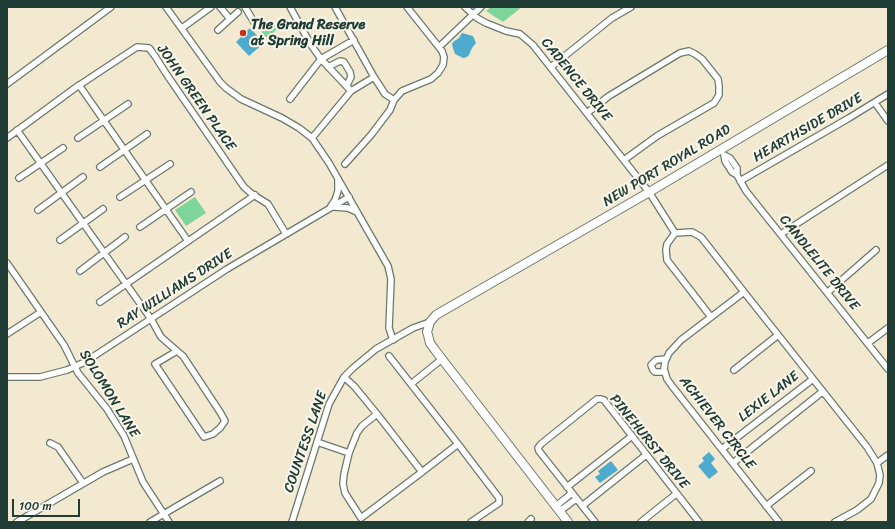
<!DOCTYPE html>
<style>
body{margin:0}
#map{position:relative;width:895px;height:529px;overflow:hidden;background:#f2e9d0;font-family:Sriracha,sans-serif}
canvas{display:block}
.frame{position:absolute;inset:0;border:8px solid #1f3d34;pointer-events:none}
.scale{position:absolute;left:12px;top:499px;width:68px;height:18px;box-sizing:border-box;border:2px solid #1f3d34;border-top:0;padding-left:5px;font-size:12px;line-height:14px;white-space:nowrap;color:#1f3d34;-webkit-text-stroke:3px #fbf7ec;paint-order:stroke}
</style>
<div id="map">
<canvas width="895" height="529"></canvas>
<div class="frame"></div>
<div class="scale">100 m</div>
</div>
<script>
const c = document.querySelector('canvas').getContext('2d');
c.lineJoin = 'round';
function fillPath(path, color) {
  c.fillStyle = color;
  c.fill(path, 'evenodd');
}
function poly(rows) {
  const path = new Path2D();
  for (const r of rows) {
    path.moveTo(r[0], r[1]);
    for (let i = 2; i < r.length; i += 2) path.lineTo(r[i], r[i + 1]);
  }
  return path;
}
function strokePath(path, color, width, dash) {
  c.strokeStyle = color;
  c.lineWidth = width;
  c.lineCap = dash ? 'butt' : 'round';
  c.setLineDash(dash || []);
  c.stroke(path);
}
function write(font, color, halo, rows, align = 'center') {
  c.font = font + ' Sriracha,sans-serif';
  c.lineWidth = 4;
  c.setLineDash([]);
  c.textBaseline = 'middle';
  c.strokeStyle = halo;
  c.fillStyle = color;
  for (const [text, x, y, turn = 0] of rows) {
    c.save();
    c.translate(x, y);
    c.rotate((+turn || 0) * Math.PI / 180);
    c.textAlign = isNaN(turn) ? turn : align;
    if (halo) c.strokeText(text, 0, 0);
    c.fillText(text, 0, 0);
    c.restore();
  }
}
fillPath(poly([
 [491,7,522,7,503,22,486,11],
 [271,21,277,29,269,38,263,37,260,26],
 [195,197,206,213,186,226,175,210]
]), '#7ed599');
fillPath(poly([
 [250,28,264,43,249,56,236,42],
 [462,33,473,36,476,43,472,48,469,55,467,57,463,58,455,54,452,45,453,42,459,38],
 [709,452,715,459,711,463,718,472,709,479,698,466,704,461,702,458],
 [611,461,618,470,600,483,595,477,600,474,598,471]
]), '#4fabcd');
const street = poly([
 [166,7,220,82,226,88,241,99,282,118,299,128,312,138,329,163,388,266,391,279,389,328,393,340],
 [245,7,255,24],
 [290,7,311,45,321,59,290,99],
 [335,7,374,77],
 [465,7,477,18,486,23,506,31,520,34,533,45,649,192,675,233,692,232,701,237,744,292],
 [230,19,238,12],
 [182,28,211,7],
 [218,30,230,19,220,7],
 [439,47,481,7],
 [328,67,340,61,344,62,350,72,351,77,347,85],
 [551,67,612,18,631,7],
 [7,84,111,7],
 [79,85,188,241],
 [351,91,321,59,354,40],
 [394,100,402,91,431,79,438,73,443,65,444,57,442,51,407,7],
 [875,103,888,121],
 [587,113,609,96,680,53,689,51,695,54,702,59,718,79,719,86,719,95,714,103,657,136,624,160],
 [17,130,151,319,161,337,177,351,183,356,220,412,225,421,220,428,213,434,204,437,155,364,177,351],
 [7,138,75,88,137,47,149,48,155,56,165,72,237,177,244,187,252,194,268,204,286,234],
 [78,138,128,104],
 [312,138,351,91,374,77,385,94,394,100,390,110,371,135,345,164],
 [100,167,147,134],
 [737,175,732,172,725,161,724,155,730,158,737,168,737,175,746,191,888,369],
 [19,178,63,148],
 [740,181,849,118,888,94],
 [120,197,170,164],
 [331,206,335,200,338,191,338,180],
 [334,207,348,208,357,212],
 [38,210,83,177],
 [140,227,191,192],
 [675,233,667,244,666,250,667,260,711,317],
 [781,234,888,165],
 [60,240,103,209],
 [7,263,64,345,78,373,107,409,124,436,143,482,169,522],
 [80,271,125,237],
 [828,292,876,250],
 [100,302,255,195],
 [7,334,41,312],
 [868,343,888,328],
 [734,370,778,335],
 [665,372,655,372,653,370,651,365,656,360,666,359],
 [7,377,40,377,67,370,85,362,227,269,349,197],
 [344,377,354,386,377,414,422,472,458,444,389,356],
 [411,384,442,359],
 [377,414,362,426,357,433,349,453,344,474,343,484,345,493,361,518,422,472],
 [317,442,349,453],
 [50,443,58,447,83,483],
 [458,444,499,498,499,503,471,522],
 [722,449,813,379],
 [733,463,822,392],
 [877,463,888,455],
 [567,487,632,436],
 [556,506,572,493],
 [582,506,646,455],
 [766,506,811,471],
 [560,511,576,499],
 [17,522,103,472,133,459],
 [150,522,220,481],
 [292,522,329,404,344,377,353,368,376,349,413,328,430,322],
 [528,522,531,519],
 [595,522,539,451,538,448,541,444,597,399,601,399,604,400,699,522],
 [641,522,676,494],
 [779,522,672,386,667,379,664,369,665,362,669,353,681,340,744,292,867,447,877,463,880,475,879,483,871,499,857,510,835,522]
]);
const secondary = poly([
 [568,522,435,350,430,343,428,335,427,332,430,322,436,315,448,308,646,194,888,50]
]);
strokePath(street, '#69796b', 8);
strokePath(secondary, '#69796b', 10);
strokePath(street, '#fff', 5.5);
strokePath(secondary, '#fff', 8);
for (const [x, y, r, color] of [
 [243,33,4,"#c8321e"]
]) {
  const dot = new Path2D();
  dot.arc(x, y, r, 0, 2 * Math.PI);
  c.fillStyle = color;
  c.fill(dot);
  strokePath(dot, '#fbf7ec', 1.5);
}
write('bold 14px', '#1f3d34', '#fbf7ec', [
 ["The Grand Reserve",251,25],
 ["at Spring Hill",251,41]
], 'left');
write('14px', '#1f3d34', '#fbf7ec', [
 ["CADENCE DRIVE",576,80,51],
 ["JOHN GREEN PLACE",196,98,55],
 ["HEARTHSIDE DRIVE",808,128,-30],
 ["NEW PORT ROYAL ROAD",667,166,-31],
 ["CANDLELITE DRIVE",819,263,51],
 ["RAY WILLIAMS DRIVE",175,289,-33],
 ["SOLOMON LANE",109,394,58],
 ["LEXIE LANE",769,397,-38],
 ["ACHIEVER CIRCLE",717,423,52],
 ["COUNTESS LANE",306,442,-71],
 ["PINEHURST DRIVE",649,442,51]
]);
</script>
